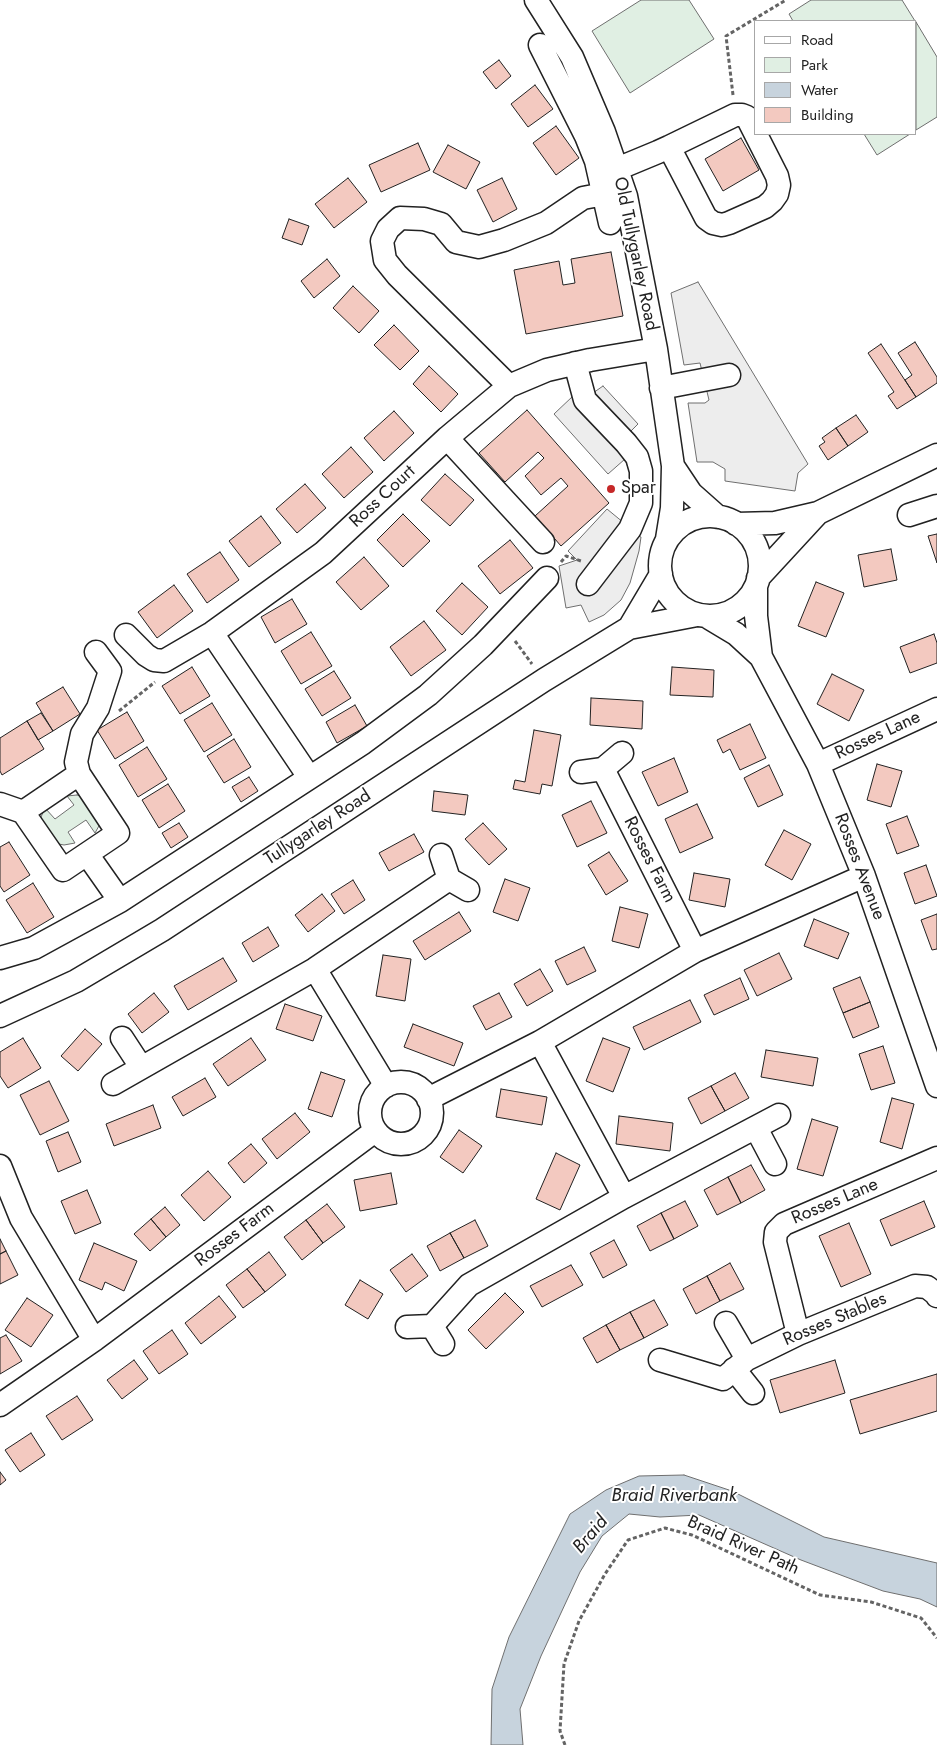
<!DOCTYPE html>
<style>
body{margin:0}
#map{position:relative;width:937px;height:1745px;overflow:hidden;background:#fff;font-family:Jost,sans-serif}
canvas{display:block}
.legend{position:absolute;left:754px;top:20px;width:162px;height:115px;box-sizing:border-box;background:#fff;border:1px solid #a7a7a7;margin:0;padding:6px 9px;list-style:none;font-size:15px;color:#222}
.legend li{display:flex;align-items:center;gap:10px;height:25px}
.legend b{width:25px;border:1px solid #a7a7a7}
</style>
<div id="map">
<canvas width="937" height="1745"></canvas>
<ul class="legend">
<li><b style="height:6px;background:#fff"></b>Road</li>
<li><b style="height:14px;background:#e0efe3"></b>Park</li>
<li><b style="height:14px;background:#c7d3dd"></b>Water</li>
<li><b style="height:14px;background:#f3c9c0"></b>Building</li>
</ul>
</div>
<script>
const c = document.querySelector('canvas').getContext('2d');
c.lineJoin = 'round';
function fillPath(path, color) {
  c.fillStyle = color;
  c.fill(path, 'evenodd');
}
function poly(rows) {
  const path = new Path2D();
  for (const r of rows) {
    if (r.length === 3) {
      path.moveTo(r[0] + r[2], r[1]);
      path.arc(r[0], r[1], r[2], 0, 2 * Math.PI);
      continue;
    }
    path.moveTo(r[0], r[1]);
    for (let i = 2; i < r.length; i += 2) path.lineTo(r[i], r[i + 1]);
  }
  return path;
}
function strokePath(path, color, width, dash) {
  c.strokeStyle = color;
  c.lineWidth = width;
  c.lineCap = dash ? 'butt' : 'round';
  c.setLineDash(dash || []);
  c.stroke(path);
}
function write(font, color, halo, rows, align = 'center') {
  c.font = font + ' Jost,sans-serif';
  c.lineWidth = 4;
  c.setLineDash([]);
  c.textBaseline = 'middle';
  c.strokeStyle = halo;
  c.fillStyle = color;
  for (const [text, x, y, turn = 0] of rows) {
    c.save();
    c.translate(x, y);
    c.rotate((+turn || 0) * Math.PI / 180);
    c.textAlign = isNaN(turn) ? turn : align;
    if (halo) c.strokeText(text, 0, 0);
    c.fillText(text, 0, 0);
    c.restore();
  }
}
const green = poly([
 [641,0,689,0,714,39,630,93,592,31,641,0],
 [811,0,902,0,915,21,793,21,789,14,811,0],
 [916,22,937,57,937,117,916,130,916,22],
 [864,134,910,134,877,155,864,134],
 [77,795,87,797,100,824,95,833,86,820,68,832,75,843,64,845,54,843,41,828,41,817,45,808,55,819,74,805,67,796,77,795]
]);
fillPath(green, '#e0efe3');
strokePath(green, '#6f6f6f', 1);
const parking = poly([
 [698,282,808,464,798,473,795,491,725,481,725,469,713,462,697,462,688,403,705,403,709,400,700,363,684,365,671,293,698,282],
 [603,386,638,424,628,434,648,467,648,510,645,520,633,534,641,537,639,551,630,583,621,600,604,615,589,622,581,605,566,608,559,566,577,560,568,551,607,509,624,523,629,514,632,502,630,473,625,459,608,474,554,414,573,396,593,393,603,386]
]);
fillPath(parking, '#ededed');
strokePath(parking, '#6f6f6f', 1);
const water = poly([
 [684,1475,732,1491,824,1537,937,1563,937,1607,920,1599,883,1591,801,1560,699,1515,660,1517,629,1514,602,1536,580,1572,541,1656,520,1709,523,1745,491,1745,492,1689,509,1637,570,1514,606,1490,639,1476,684,1475]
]);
fillPath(water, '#c7d3dd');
strokePath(water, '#6f6f6f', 1);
const building = poly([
 [499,60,511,76,496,89,483,72,499,60],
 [535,85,553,109,528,127,511,104,535,85],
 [556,126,579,158,556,175,533,143,556,126],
 [741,138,759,170,723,191,705,159,741,138],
 [418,143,430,170,381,192,369,165,418,143],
 [448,145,480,162,466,189,433,172,448,145],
 [348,178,367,202,334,228,315,204,348,178],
 [502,178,517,209,493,222,477,190,502,178],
 [289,219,309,226,302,245,282,238,289,219],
 [611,252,623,316,526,334,514,270,559,261,563,285,575,283,571,259,611,252],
 [327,259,340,276,314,298,301,281,327,259],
 [353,286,379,311,359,333,333,308,353,286],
 [394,325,419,351,400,370,374,345,394,325],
 [915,342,937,377,937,383,916,397,905,380,912,375,898,353,915,342],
 [881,344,916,397,897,409,888,396,894,392,868,353,881,344],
 [429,366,458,394,441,412,413,384,429,366],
 [527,410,609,503,561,546,535,516,568,486,561,478,541,495,525,476,544,458,538,452,505,482,479,453,527,410],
 [394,411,414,433,384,461,364,438,394,411],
 [856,415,868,432,848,446,836,428,856,415],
 [836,428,848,446,828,460,819,446,825,442,822,438,836,428],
 [351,447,373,472,344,498,322,474,351,447],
 [445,474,474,500,450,526,421,500,445,474],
 [305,484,326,508,297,533,276,509,305,484],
 [403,514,430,541,403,567,377,540,403,514],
 [261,516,281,543,249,567,229,541,261,516],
 [937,534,937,563,928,536,937,534],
 [510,540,533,568,500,594,478,566,510,540],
 [891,549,897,580,864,587,858,555,891,549],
 [220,552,239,580,207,603,187,574,220,552],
 [364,557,389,586,361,610,336,582,364,557],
 [816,582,844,593,826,637,798,626,816,582],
 [462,583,488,607,462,635,436,611,462,583],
 [174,585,193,611,157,638,138,612,174,585],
 [292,599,307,624,275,643,261,617,292,599],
 [424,621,446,650,411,676,390,647,424,621],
 [311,632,332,666,301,684,281,651,311,632],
 [934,634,937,643,937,663,910,673,900,647,934,634],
 [192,667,210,696,180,714,162,686,192,667],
 [672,667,714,670,713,697,670,695,672,667],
 [334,671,351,698,322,716,305,689,334,671],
 [832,674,864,690,849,721,817,704,832,674],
 [63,687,80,714,53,731,36,703,63,687],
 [591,698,643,701,642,729,590,725,591,698],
 [212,703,232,735,204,752,184,720,212,703],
 [355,705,367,726,337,743,326,722,355,705],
 [127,712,144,741,115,759,97,730,127,712],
 [41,713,53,731,38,740,27,721,41,713],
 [27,721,44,749,2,775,0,771,0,738,27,721],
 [750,724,766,758,740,770,730,749,723,753,717,740,750,724],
 [534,730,561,735,552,786,542,784,540,794,513,789,515,780,525,782,534,730],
 [234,739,251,767,224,783,207,756,234,739],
 [147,747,167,779,138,797,119,765,147,747],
 [674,758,688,792,658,806,642,772,674,758],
 [877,764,902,771,891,807,867,800,877,764],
 [769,765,783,795,758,807,744,778,769,765],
 [249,777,258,791,241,802,232,787,249,777],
 [168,784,185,811,159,828,142,800,168,784],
 [434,791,468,795,465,815,432,811,434,791],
 [591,801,607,833,577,847,562,815,591,801],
 [697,804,713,838,680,853,665,819,697,804],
 [907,816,919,846,897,854,886,824,907,816],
 [179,823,188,837,171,848,162,833,179,823],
 [483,823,507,849,489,865,465,839,483,823],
 [784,830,811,844,792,880,765,865,784,830],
 [414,834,424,852,389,871,379,853,414,834],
 [9,842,30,875,4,892,0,886,0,847,9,842],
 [609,852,628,881,606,895,588,865,609,852],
 [926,865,937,896,915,904,904,873,926,865],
 [694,873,730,879,725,907,689,900,694,873],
 [505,879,530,888,518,921,493,912,505,879],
 [353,880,365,900,344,914,331,894,353,880],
 [33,883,54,917,27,933,6,900,33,883],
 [322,894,335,911,308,932,295,915,322,894],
 [620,907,648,914,639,948,612,941,620,907],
 [459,912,471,931,425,960,413,941,459,912],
 [937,914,937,949,932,950,921,920,937,914],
 [814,919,849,933,838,959,804,946,814,919],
 [268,927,279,946,253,962,242,943,268,927],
 [584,947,596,971,567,985,555,961,584,947],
 [779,953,792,979,757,996,744,970,779,953],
 [383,955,411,959,405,1001,376,996,383,955],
 [223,958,237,981,188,1010,174,986,223,958],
 [540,969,553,991,527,1006,514,984,540,969],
 [860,977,870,1002,843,1013,833,988,860,977],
 [740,978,749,999,714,1015,704,995,740,978],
 [154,993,169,1012,142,1033,128,1014,154,993],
 [499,993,512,1017,486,1030,473,1006,499,993],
 [690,1000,701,1022,644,1050,633,1027,690,1000],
 [870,1002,879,1027,853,1038,843,1013,870,1002],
 [285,1004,322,1016,313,1041,276,1029,285,1004],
 [413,1024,463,1043,454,1066,404,1047,413,1024],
 [85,1029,102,1044,78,1071,61,1056,85,1029],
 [23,1038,41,1068,8,1088,0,1076,0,1052,23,1038],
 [251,1038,266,1060,228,1086,213,1064,251,1038],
 [603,1038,630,1048,613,1092,586,1081,603,1038],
 [883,1046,895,1083,871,1090,859,1054,883,1046],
 [766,1050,818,1058,813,1086,761,1077,766,1050],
 [321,1072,345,1080,332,1117,308,1109,321,1072],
 [735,1073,749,1098,725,1111,711,1086,735,1073],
 [205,1078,216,1097,183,1116,172,1097,205,1078],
 [49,1081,69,1121,40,1135,20,1095,49,1081],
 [711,1086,725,1111,701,1124,688,1098,711,1086],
 [501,1089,547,1097,542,1125,496,1117,501,1089],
 [892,1098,914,1104,902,1149,880,1142,892,1098],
 [153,1105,161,1128,114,1146,106,1124,153,1105],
 [295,1113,310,1132,277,1159,262,1139,295,1113],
 [619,1116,673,1123,670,1151,616,1144,619,1116],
 [812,1119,838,1127,823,1176,797,1169,812,1119],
 [459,1130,482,1146,463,1173,440,1157,459,1130],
 [68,1132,81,1162,58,1172,46,1141,68,1132],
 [251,1144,267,1163,244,1183,228,1163,251,1144],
 [556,1153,580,1165,560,1210,536,1199,556,1153],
 [751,1165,765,1190,741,1203,728,1177,751,1165],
 [208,1171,231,1197,204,1221,181,1195,208,1171],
 [391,1173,397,1204,360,1211,354,1180,391,1173],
 [728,1177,741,1203,717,1215,704,1190,728,1177],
 [87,1190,101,1223,75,1234,61,1201,87,1190],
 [685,1201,698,1226,674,1239,661,1213,685,1201],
 [924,1201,935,1227,891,1246,880,1220,924,1201],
 [327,1204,345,1227,323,1243,306,1220,327,1204],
 [165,1207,180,1225,166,1237,151,1219,165,1207],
 [661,1213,674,1239,650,1251,637,1226,661,1213],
 [151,1219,166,1237,150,1251,134,1234,151,1219],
 [306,1220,323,1243,302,1260,284,1237,306,1220],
 [475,1220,488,1246,464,1258,450,1233,475,1220],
 [849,1223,871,1274,841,1287,819,1236,849,1223],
 [450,1233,464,1258,440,1271,427,1246,450,1233],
 [0,1239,6,1251,0,1254,0,1239],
 [614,1240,627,1265,603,1278,590,1253,614,1240],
 [94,1243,137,1261,124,1291,105,1282,102,1290,79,1280,94,1243],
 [6,1251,18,1275,0,1284,0,1254,6,1251],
 [269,1252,286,1275,265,1292,247,1269,269,1252],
 [412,1254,428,1276,406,1292,390,1270,412,1254],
 [730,1263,744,1289,720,1301,707,1276,730,1263],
 [571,1265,583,1285,542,1307,530,1286,571,1265],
 [247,1269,265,1292,243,1308,226,1285,247,1269],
 [707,1276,720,1301,696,1314,683,1289,707,1276],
 [360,1280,383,1294,368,1319,345,1305,360,1280],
 [505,1293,524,1312,486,1349,468,1330,505,1293],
 [219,1296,236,1317,201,1344,185,1323,219,1296],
 [27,1298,53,1315,31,1347,5,1330,27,1298],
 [654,1300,668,1325,644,1338,630,1312,654,1300],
 [630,1312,644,1338,620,1350,606,1325,630,1312],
 [606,1325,620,1350,597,1363,583,1338,606,1325],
 [172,1330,188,1354,159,1374,143,1351,172,1330],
 [6,1335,22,1361,0,1374,0,1338,6,1335],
 [134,1360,148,1379,122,1399,107,1380,134,1360],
 [835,1360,845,1393,780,1413,770,1380,835,1360],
 [937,1374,937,1411,860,1434,850,1400,937,1374],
 [77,1396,93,1420,62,1440,46,1416,77,1396],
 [31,1433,45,1455,20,1472,5,1450,31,1433],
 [0,1472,6,1480,0,1485,0,1472]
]);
fillPath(building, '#f3c9c0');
strokePath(building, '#222', 1);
const minor = poly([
 [536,0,572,57,604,132,626,196,656,349,673,466,672,508,667,539],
 [540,45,586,136,596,161,610,223],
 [617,169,658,152,669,147,735,115,742,115,747,117,777,176,779,185,777,194,772,201,765,207,729,223,722,225,713,223,706,218,669,147],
 [575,363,585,400,626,443,637,457,641,471,641,503,630,529,588,584],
 [509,386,397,275,385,260,382,241,388,229,400,218,424,219,441,224,456,242,479,247,504,240,546,223,583,198,604,194],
 [661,388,729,375],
 [447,438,543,542],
 [673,466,691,493,718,517],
 [909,515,937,506],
 [710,566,50],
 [736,524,775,523,818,513,937,455],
 [758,578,818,513],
 [756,587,756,616,761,657],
 [706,616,736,634,761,657,818,764,864,876,937,1086],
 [629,628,661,574],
 [212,633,309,777],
 [126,635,146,655,154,660,164,661,212,633,323,553,447,438,509,386,547,370,590,360,656,349],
 [818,764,937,709],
 [603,769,695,951],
 [581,772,603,769,622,753],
 [79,774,23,812,63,870,118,833,79,774,76,762,82,734,98,708,110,671,96,652],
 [0,804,23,812],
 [87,854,120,901],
 [441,855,449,879,468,890],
 [0,958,34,948,120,901,363,743,428,695,483,645,547,578],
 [315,969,386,1086],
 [0,1016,76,981,162,930,544,680,629,628,697,615],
 [122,1038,141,1067],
 [540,1042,624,1197],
 [401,1113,31],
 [113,1084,315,969,449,879],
 [428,1099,540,1042,695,951,864,876],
 [756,1128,775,1164],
 [0,1166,21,1218,94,1340],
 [726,1323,747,1359],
 [432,1326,469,1285,624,1197,779,1115],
 [407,1327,432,1326,443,1344],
 [798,1334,775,1242,776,1232,784,1224,937,1158],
 [660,1360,723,1379,747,1359,798,1334,915,1286,927,1287,936,1294,937,1296],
 [734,1369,753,1393],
 [0,1405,94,1340,375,1131]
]);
strokePath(minor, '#222', 25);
strokePath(poly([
 [733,95,726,36,786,0],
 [561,562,566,556,581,561],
 [515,641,532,664],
 [119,711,155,682],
 [565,1745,560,1731,564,1664,579,1621,605,1574,628,1540,665,1528,692,1535,820,1595,871,1602,921,1618,937,1638]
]), '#646464', 3, [4, 2.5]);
strokePath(minor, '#fff', 22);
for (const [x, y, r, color] of [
 [611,489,5,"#c62828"]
]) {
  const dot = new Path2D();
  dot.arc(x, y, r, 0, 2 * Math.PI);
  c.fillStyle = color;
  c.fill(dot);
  strokePath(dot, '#fff', 2);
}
write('18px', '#222', '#fff', [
 ["Old Tullygarley Road",635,254,78],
 ["Ross Court",383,497,-43],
 ["Rosses Lane",878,736,-25],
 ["Tullygarley Road",318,828,-33],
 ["Rosses Farm",649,860,63],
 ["Rosses Avenue",859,867,69],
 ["Rosses Lane",835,1202,-23],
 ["Rosses Farm",235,1235,-37],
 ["Rosses Stables",835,1320,-23],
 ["Braid River Path",743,1546,24]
]);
write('18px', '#222', '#fff', [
 ["Spar",621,489]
], 'left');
write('italic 19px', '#222', '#fff', [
 ["Braid Riverbank",674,1496],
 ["Braid",591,1535,-50]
]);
</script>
